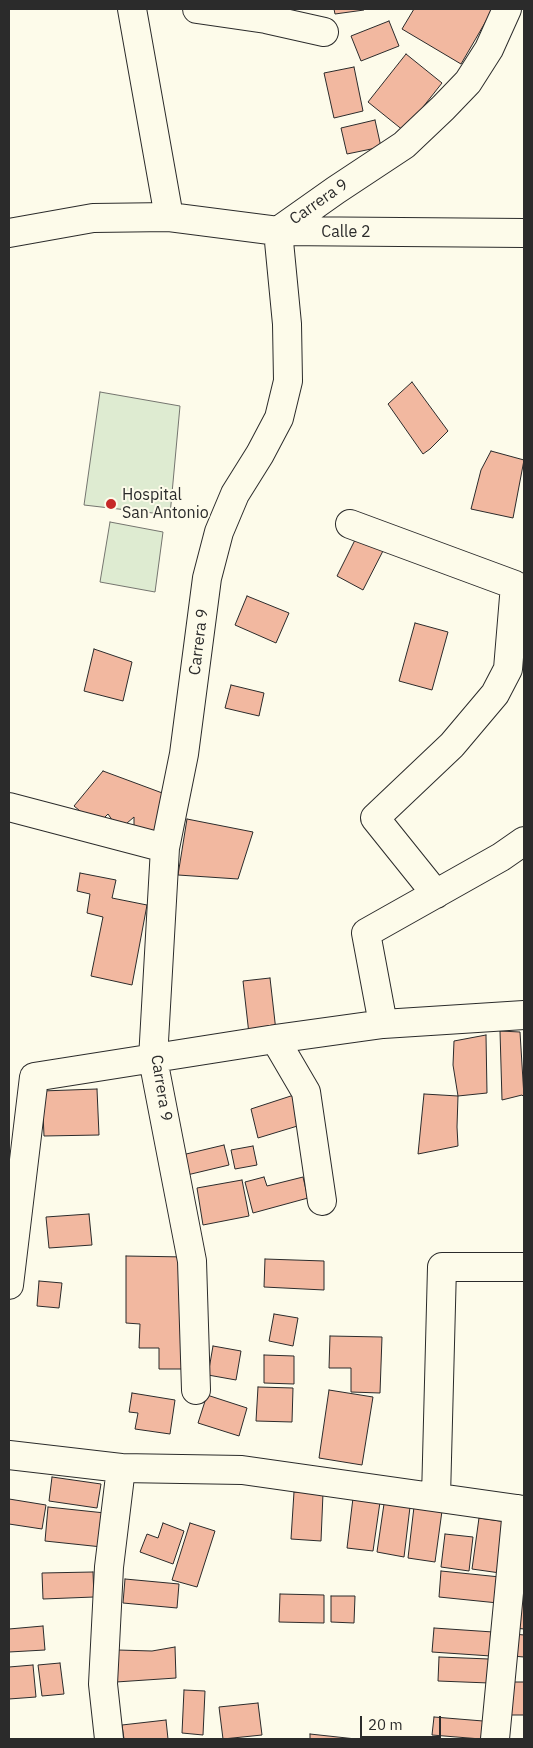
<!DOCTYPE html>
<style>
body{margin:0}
#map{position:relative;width:533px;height:1748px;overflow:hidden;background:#fdfbea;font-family:"IBM Plex Sans",sans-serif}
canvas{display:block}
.frame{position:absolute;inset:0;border:10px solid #2b2b2b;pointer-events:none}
.scale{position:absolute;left:360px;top:1716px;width:81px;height:22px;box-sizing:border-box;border:2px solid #2b2b2b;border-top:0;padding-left:6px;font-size:15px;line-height:18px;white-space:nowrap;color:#2b2b2b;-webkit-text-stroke:4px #fdfbea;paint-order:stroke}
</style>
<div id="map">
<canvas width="533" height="1748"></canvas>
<div class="frame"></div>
<div class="scale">20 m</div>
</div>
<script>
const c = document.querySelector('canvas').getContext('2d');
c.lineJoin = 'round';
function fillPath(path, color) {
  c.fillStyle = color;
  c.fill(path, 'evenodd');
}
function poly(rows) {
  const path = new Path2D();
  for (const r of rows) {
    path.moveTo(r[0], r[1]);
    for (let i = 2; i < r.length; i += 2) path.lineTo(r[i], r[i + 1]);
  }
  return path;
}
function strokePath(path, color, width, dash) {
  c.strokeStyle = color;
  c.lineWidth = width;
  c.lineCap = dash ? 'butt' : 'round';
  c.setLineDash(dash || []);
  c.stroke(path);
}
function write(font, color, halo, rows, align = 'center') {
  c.font = font + ' "IBM Plex Sans",sans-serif';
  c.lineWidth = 4;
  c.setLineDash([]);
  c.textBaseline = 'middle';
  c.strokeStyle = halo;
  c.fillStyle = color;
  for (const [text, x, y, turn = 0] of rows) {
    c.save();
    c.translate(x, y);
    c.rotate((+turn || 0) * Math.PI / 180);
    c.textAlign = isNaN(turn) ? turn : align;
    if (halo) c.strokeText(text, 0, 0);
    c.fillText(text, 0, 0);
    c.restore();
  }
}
const green = poly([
 [100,392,180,406,170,515,84,505,100,392],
 [110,522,163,532,155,592,100,582,110,522]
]);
fillPath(green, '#deebd1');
strokePath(green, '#74746e', 1);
const building = poly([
 [334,9,364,9,364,10,335,14,334,9],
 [414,9,493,9,461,64,402,29,414,9],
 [389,21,399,46,361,61,351,36,389,21],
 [406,54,442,83,404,131,368,102,406,54],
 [354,67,363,111,334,118,324,73,354,67],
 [375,120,381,147,347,154,341,128,375,120],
 [412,382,448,431,430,449,423,454,388,404,412,382],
 [491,451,524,460,513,518,471,509,481,470,491,451],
 [358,534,385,547,363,590,337,576,358,534],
 [247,596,289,613,276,643,235,625,247,596],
 [415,623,448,632,432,690,399,681,415,623],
 [94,649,132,662,123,701,84,691,94,649],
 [231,685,264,693,259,716,225,708,231,685],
 [103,771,165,794,158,833,134,829,134,817,119,830,108,814,97,825,74,806,103,771],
 [187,819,253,832,238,879,178,875,187,819],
 [80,873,116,880,112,898,147,905,132,985,91,976,103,917,87,913,90,894,77,891,80,873],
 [270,978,276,1031,249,1034,243,981,270,978],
 [500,1031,520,1032,524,1097,522,1095,502,1100,500,1031],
 [486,1035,487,1093,458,1096,453,1065,454,1041,486,1035],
 [97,1089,99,1135,44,1136,42,1091,97,1089],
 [300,1093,304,1124,258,1138,251,1109,300,1093],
 [424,1094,458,1096,457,1127,458,1146,418,1154,424,1094],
 [224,1145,229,1165,187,1175,182,1155,224,1145],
 [253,1146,257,1165,235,1169,231,1150,253,1146],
 [264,1177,267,1186,303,1177,308,1198,253,1213,245,1182,264,1177],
 [242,1180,249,1216,203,1225,197,1188,242,1180],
 [89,1214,92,1245,49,1248,46,1217,89,1214],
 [126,1256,187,1257,186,1369,159,1369,159,1348,139,1348,140,1324,126,1323,126,1256],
 [265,1259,324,1261,324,1290,264,1287,265,1259],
 [39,1281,62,1283,59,1308,37,1306,39,1281],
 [274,1314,298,1318,293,1346,269,1341,274,1314],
 [330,1336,382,1337,380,1393,351,1392,351,1368,329,1368,330,1336],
 [213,1346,241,1351,236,1380,208,1375,213,1346],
 [264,1355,294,1356,294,1384,264,1383,264,1355],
 [258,1387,293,1388,292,1422,256,1421,258,1387],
 [329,1390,373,1397,362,1465,319,1458,329,1390],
 [132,1393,175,1400,170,1434,135,1429,138,1413,129,1412,132,1393],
 [207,1395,247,1408,239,1436,198,1423,207,1395],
 [52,1477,101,1484,97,1508,49,1501,52,1477],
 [294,1492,323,1493,321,1541,291,1539,294,1492],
 [353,1498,380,1502,373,1551,347,1548,353,1498],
 [9,1499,46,1505,42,1529,9,1524,9,1499],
 [384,1504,410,1507,404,1557,377,1552,384,1504],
 [48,1507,105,1513,102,1547,45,1541,48,1507],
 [414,1507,442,1511,435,1562,408,1558,414,1507],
 [479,1518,507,1522,500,1573,472,1569,479,1518],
 [163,1523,184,1531,173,1564,140,1552,147,1534,158,1538,163,1523],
 [190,1523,215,1531,197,1587,172,1580,190,1523],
 [445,1534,473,1537,469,1571,441,1567,445,1534],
 [441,1571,500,1577,498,1603,439,1597,441,1571],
 [93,1572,94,1597,43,1599,42,1573,93,1572],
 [125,1579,179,1584,177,1608,123,1603,125,1579],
 [280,1594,324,1595,324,1623,279,1622,280,1594],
 [331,1596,355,1596,354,1623,331,1622,331,1596],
 [518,1601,524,1601,524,1629,515,1628,518,1601],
 [43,1626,45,1650,9,1652,9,1629,43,1626],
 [434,1628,493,1632,491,1656,432,1652,434,1628],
 [514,1634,524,1635,524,1657,512,1656,514,1634],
 [175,1647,176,1678,116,1682,118,1650,152,1651,175,1647],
 [439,1657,489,1659,489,1683,438,1681,439,1657],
 [60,1663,64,1694,42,1696,38,1665,60,1663],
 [33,1665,36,1697,9,1699,9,1667,33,1665],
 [510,1682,524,1682,524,1715,510,1715,510,1682],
 [184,1690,205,1691,203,1735,182,1733,184,1690],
 [258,1703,262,1735,223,1739,219,1707,258,1703],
 [434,1717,483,1721,481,1739,432,1735,434,1717],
 [166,1720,168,1739,124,1739,122,1725,166,1720],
 [310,1734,356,1739,310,1739,310,1734]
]);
fillPath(building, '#f2b8a0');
strokePath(building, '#2b2b2b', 1);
const minor = poly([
 [132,9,169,217],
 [197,9,266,19,324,32],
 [9,233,93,218,169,217,278,231,524,233],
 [350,524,515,585,508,669,495,694,452,745,375,818,436,894],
 [9,807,165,848],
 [383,1024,366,933,501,857,524,841],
 [275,1039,306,1092,322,1201],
 [9,1285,34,1077,275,1039,383,1024,524,1015],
 [196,1390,192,1261,153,1059,165,848,184,754,207,578,219,532,235,494,260,454,279,418,288,381,287,324,278,231,336,190,404,145,443,108,468,82,489,49,507,9],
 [9,1455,121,1468,242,1470,524,1510],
 [436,1497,442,1267,524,1267],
 [109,1739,103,1684,109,1567,121,1468],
 [495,1739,517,1509]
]);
strokePath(minor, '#2b2b2b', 30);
strokePath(minor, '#fdfbea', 28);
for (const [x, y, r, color] of [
 [111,504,6,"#c62828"]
]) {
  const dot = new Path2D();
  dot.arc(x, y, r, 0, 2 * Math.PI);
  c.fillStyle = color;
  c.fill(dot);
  strokePath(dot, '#fdfbea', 2);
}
write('16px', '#2b2b2b', '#fdfbea', [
 ["Carrera 9",319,202,-35],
 ["Calle 2",346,232],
 ["Carrera 9",199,642,-83],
 ["Carrera 9",161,1088,81]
]);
write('16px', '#2b2b2b', '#fdfbea', [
 ["Hospital",122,495],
 ["San Antonio",122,513]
], 'left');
</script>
